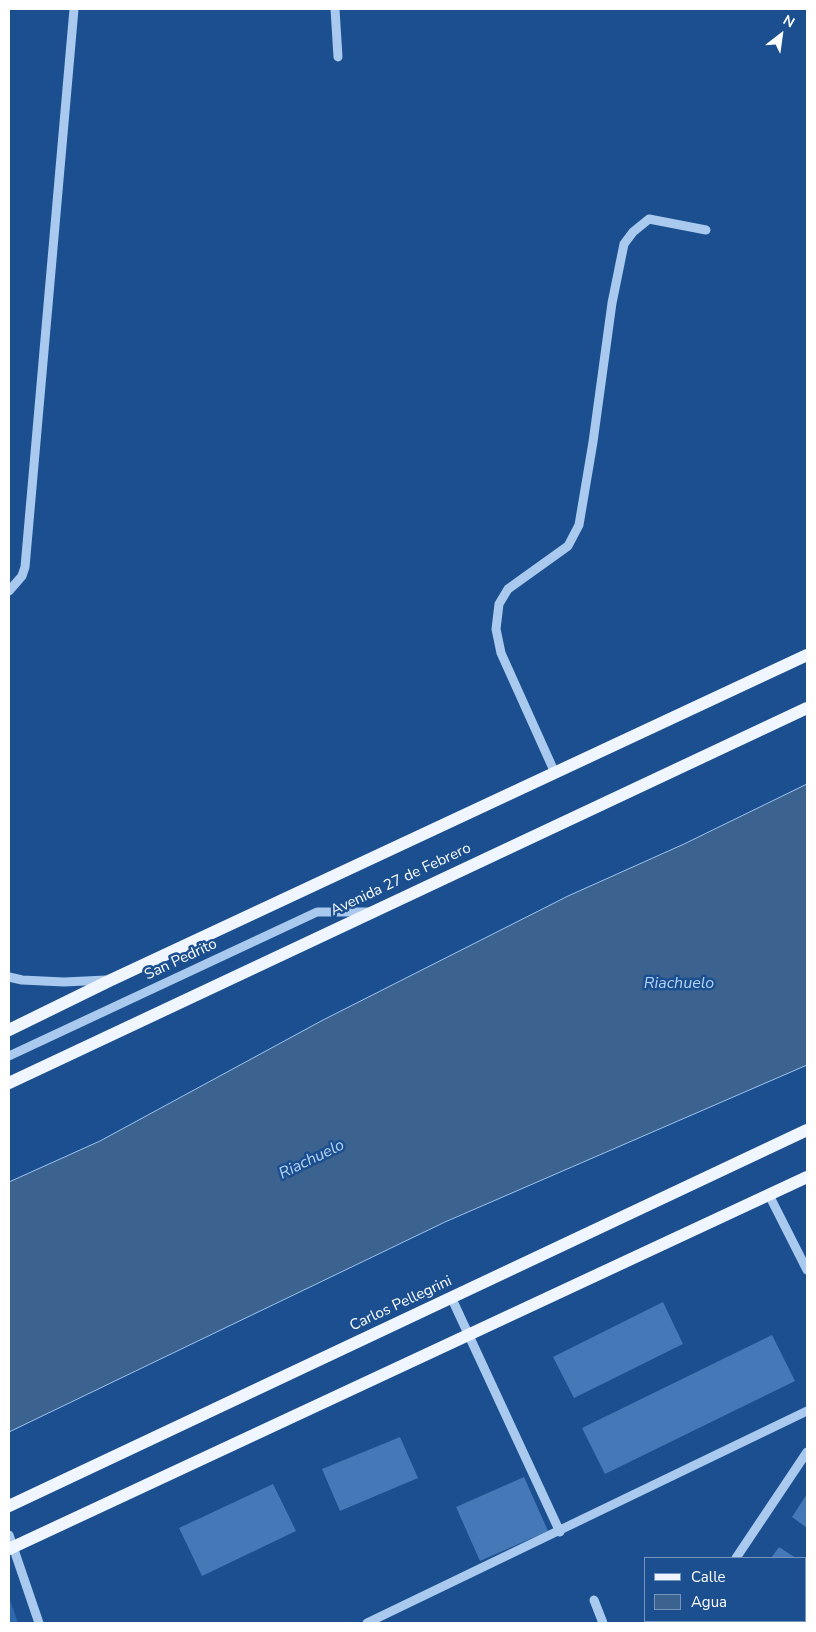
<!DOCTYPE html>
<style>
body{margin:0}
#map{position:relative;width:816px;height:1632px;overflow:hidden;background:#1b4f8f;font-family:"Nunito Sans",sans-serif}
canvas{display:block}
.frame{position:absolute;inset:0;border:10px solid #fff;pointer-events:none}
.legend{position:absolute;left:644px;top:1557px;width:162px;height:65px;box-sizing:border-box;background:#1b4f8f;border:1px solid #7695bc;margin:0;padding:6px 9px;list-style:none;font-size:15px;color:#fff}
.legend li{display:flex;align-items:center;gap:10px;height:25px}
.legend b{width:25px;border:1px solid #7695bc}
.north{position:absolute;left:756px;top:10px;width:50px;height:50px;-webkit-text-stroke:4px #1b4f8f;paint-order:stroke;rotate:30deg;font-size:14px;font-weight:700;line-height:20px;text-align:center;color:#fff}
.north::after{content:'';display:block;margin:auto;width:18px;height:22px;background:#fff;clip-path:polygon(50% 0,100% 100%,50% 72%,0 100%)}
</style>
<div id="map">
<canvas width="816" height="1632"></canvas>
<div class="frame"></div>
<ul class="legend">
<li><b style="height:6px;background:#f0f6ff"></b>Calle</li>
<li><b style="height:14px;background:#3c6290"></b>Agua</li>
</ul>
<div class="north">N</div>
</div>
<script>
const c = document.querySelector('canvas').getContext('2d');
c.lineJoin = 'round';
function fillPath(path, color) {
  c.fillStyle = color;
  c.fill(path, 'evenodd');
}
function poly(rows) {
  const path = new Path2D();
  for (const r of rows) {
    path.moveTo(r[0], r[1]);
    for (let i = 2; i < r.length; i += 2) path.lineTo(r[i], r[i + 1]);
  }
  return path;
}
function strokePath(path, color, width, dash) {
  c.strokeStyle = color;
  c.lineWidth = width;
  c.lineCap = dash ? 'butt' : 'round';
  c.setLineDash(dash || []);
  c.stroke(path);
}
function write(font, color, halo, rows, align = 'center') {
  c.font = font + ' "Nunito Sans",sans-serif';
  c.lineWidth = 5;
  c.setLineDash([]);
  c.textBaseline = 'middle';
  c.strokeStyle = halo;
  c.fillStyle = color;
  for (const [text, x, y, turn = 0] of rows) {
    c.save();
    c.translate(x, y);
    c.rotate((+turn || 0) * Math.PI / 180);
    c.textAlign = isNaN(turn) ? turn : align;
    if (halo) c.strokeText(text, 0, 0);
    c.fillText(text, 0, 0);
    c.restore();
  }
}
fillPath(poly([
 [9,1597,18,1623,9,1623]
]), '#2e69ad');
const water = poly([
 [807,784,807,1065,445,1222,9,1432,9,1182,100,1141,323,1020,568,896,684,844,807,784]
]);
fillPath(water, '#3c6290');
strokePath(water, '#9cc4f0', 1);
fillPath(poly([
 [663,1302,683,1344,574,1398,553,1357],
 [772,1335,795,1381,605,1474,582,1428],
 [400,1437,418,1478,340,1511,322,1469],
 [524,1477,548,1531,480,1561,456,1507],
 [273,1484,296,1531,202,1576,179,1528],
 [807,1494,807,1528,792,1517],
 [779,1547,796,1558,771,1558],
 [805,1564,807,1565,807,1602,805,1606],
 [730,1621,795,1621,793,1623,728,1623]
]), '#4478b7');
strokePath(poly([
 [335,9,338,57],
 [9,591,22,576,25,567,74,9],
 [555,773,501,653,496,629,499,604,508,589,568,546,579,525,593,442,612,303,624,244,633,232,649,219,706,230],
 [9,977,22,980,64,982,106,980],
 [9,1056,317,912,369,912],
 [769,1195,807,1270],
 [452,1299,560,1532],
 [9,1535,39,1623],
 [736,1558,807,1452],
 [594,1600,603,1623],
 [367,1623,807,1411],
 [693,1623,695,1621]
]), '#a9c9ee', 9);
strokePath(poly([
 [9,1030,111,980,807,655],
 [9,1083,807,708],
 [9,1506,807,1130],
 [9,1549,807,1177]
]), '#f0f6ff', 12);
write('15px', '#fff', '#1b4f8f', [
 ["Avenida 27 de Febrero",401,880,-25],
 ["San Pedrito",181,960,-25],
 ["Carlos Pellegrini",401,1304,-25]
]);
write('italic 16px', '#b5d3f5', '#1b4f8f', [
 ["Riachuelo",679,984],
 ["Riachuelo",312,1160,-26]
]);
</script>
